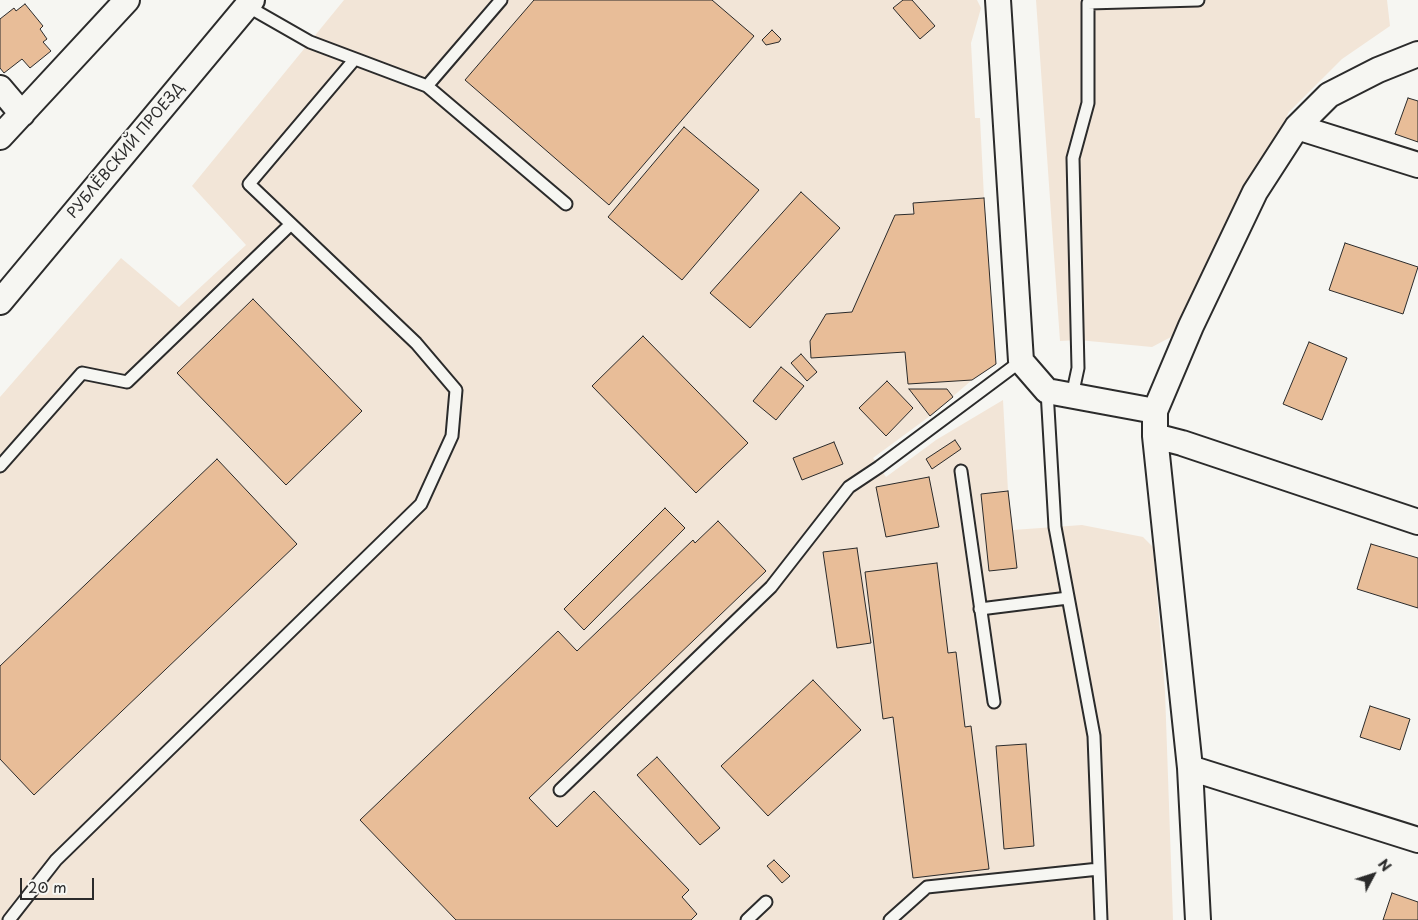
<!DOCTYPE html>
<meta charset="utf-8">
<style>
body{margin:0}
#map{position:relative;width:1418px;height:920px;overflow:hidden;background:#f6f6f2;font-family:"Playpen Sans",sans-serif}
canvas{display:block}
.north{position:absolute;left:1348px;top:850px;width:50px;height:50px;-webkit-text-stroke:4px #f6f6f2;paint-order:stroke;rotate:50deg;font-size:14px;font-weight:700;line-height:20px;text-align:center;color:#2b2b2b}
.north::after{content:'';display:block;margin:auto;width:18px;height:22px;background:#2b2b2b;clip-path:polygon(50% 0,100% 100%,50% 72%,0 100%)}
.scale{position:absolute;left:20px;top:878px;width:74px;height:22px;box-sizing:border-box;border:2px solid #2b2b2b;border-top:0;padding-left:6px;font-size:15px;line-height:18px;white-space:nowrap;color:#2b2b2b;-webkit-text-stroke:4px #f6f6f2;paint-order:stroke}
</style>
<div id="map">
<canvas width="1418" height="920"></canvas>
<div class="north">N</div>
<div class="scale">20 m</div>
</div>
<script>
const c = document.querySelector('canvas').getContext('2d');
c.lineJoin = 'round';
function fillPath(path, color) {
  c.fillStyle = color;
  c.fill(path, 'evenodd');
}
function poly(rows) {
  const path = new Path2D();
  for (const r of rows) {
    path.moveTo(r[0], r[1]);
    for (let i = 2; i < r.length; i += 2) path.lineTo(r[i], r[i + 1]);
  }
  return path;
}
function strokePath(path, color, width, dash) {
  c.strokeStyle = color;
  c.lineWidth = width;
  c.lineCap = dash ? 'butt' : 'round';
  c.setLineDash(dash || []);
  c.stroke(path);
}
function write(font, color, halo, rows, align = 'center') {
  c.font = font + ' "Playpen Sans",sans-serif';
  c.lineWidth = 4;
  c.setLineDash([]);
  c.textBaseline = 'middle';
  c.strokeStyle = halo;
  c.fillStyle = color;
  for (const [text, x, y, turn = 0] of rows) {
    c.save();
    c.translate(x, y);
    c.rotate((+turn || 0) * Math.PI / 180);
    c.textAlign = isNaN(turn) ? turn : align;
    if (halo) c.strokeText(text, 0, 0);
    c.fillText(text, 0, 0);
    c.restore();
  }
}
fillPath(poly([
 [344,0,977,0,981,8,971,43,975,118,980,118,984,198,996,364,972,380,930,416,873,458,886,477,936,440,1003,400,1008,491,1013,530,1082,525,1143,537,1153,547,1165,691,1173,920,0,920,0,397,121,258,179,307,246,245,192,186],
 [1036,0,1387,0,1390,26,1342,59,1289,112,1171,337,1152,347,1078,340,1060,341]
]), '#f2e5d7');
const building = poly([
 [534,0,712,0,754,36,609,205,465,80,534,0],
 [903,0,912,0,935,26,920,39,893,8,903,0],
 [25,4,43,26,40,29,47,39,43,42,51,51,30,68,22,59,4,73,0,68,0,19,14,8,16,11,25,4],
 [772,30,781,39,779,42,766,45,762,40,772,30],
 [1408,98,1418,101,1418,142,1395,134,1408,98],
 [684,127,759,190,682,280,608,217,684,127],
 [801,192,840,228,750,328,710,293,801,192],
 [984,198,996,364,972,380,908,384,905,352,811,358,810,341,826,314,852,312,895,215,914,214,913,203,984,198],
 [1345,243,1418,267,1403,314,1329,290,1345,243],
 [253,299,362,411,286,485,177,373,253,299],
 [643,336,748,443,696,493,592,386,643,336],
 [1309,342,1347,358,1322,420,1283,404,1309,342],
 [801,354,817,372,807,381,791,363,801,354],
 [781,367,804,386,776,420,753,401,781,367],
 [887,381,913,408,886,436,859,408,887,381],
 [909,389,947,389,953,397,930,416,909,389],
 [955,440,961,449,932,469,926,459,955,440],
 [834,442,843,464,802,480,793,458,834,442],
 [217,459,297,544,34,795,0,759,0,666,217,459],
 [929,477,939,527,886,537,876,487,929,477],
 [1008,491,1017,568,989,571,981,494,1008,491],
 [665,508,685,528,584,630,564,609,665,508],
 [718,521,766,571,529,798,557,827,594,791,689,890,682,897,697,914,691,920,456,920,360,820,558,631,577,651,693,540,695,543,718,521],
 [1371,544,1418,558,1418,608,1357,589,1371,544],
 [857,548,871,643,837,648,823,552,857,548],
 [937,563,948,653,956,652,965,727,971,726,989,869,913,878,893,717,883,719,865,572,937,563],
 [813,680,861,730,768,816,721,766,813,680],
 [1370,706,1410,719,1400,750,1360,737,1370,706],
 [1026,744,1034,846,1004,849,996,746,1026,744],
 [657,757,720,828,700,845,637,775,657,757],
 [774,860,790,876,782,883,767,866,774,860],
 [1392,893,1418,902,1418,920,1383,920,1392,893]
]);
fillPath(building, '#e8bd98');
strokePath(building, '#2b2b2b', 1);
const lane = poly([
 [247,6,310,42,427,86,501,0],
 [427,86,566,204],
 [1047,391,1055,527,1094,736,1101,920],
 [1072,396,1078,368,1073,158,1088,103,1088,3,1198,0],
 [0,466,82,373,127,382,291,224],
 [961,471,994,702],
 [980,609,1068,598],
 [560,790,771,587,849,487,879,467,1021,361],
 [9,920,56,860,421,504,452,436,456,390,416,343,249,184,354,60],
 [747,920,766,902],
 [890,920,927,887,1099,869]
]);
const street = poly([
 [998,0,1021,361,1047,391,1155,411],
 [0,88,22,114],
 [1297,127,1418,165],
 [0,137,127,0],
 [0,302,252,0],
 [1155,436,1182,443,1418,522],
 [1190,768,1418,840],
 [1198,920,1190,768,1155,436,1155,411,1191,326,1255,192,1297,127,1329,95,1378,70,1418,54]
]);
strokePath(lane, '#2b2b2b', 15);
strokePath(street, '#2b2b2b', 28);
strokePath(lane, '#f6f6f2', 11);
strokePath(street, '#f6f6f2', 24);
write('15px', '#2b2b2b', '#f6f6f2', [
 ["РУБЛЁВСКИЙ ПРОЕЗД",126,151,-50]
]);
</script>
